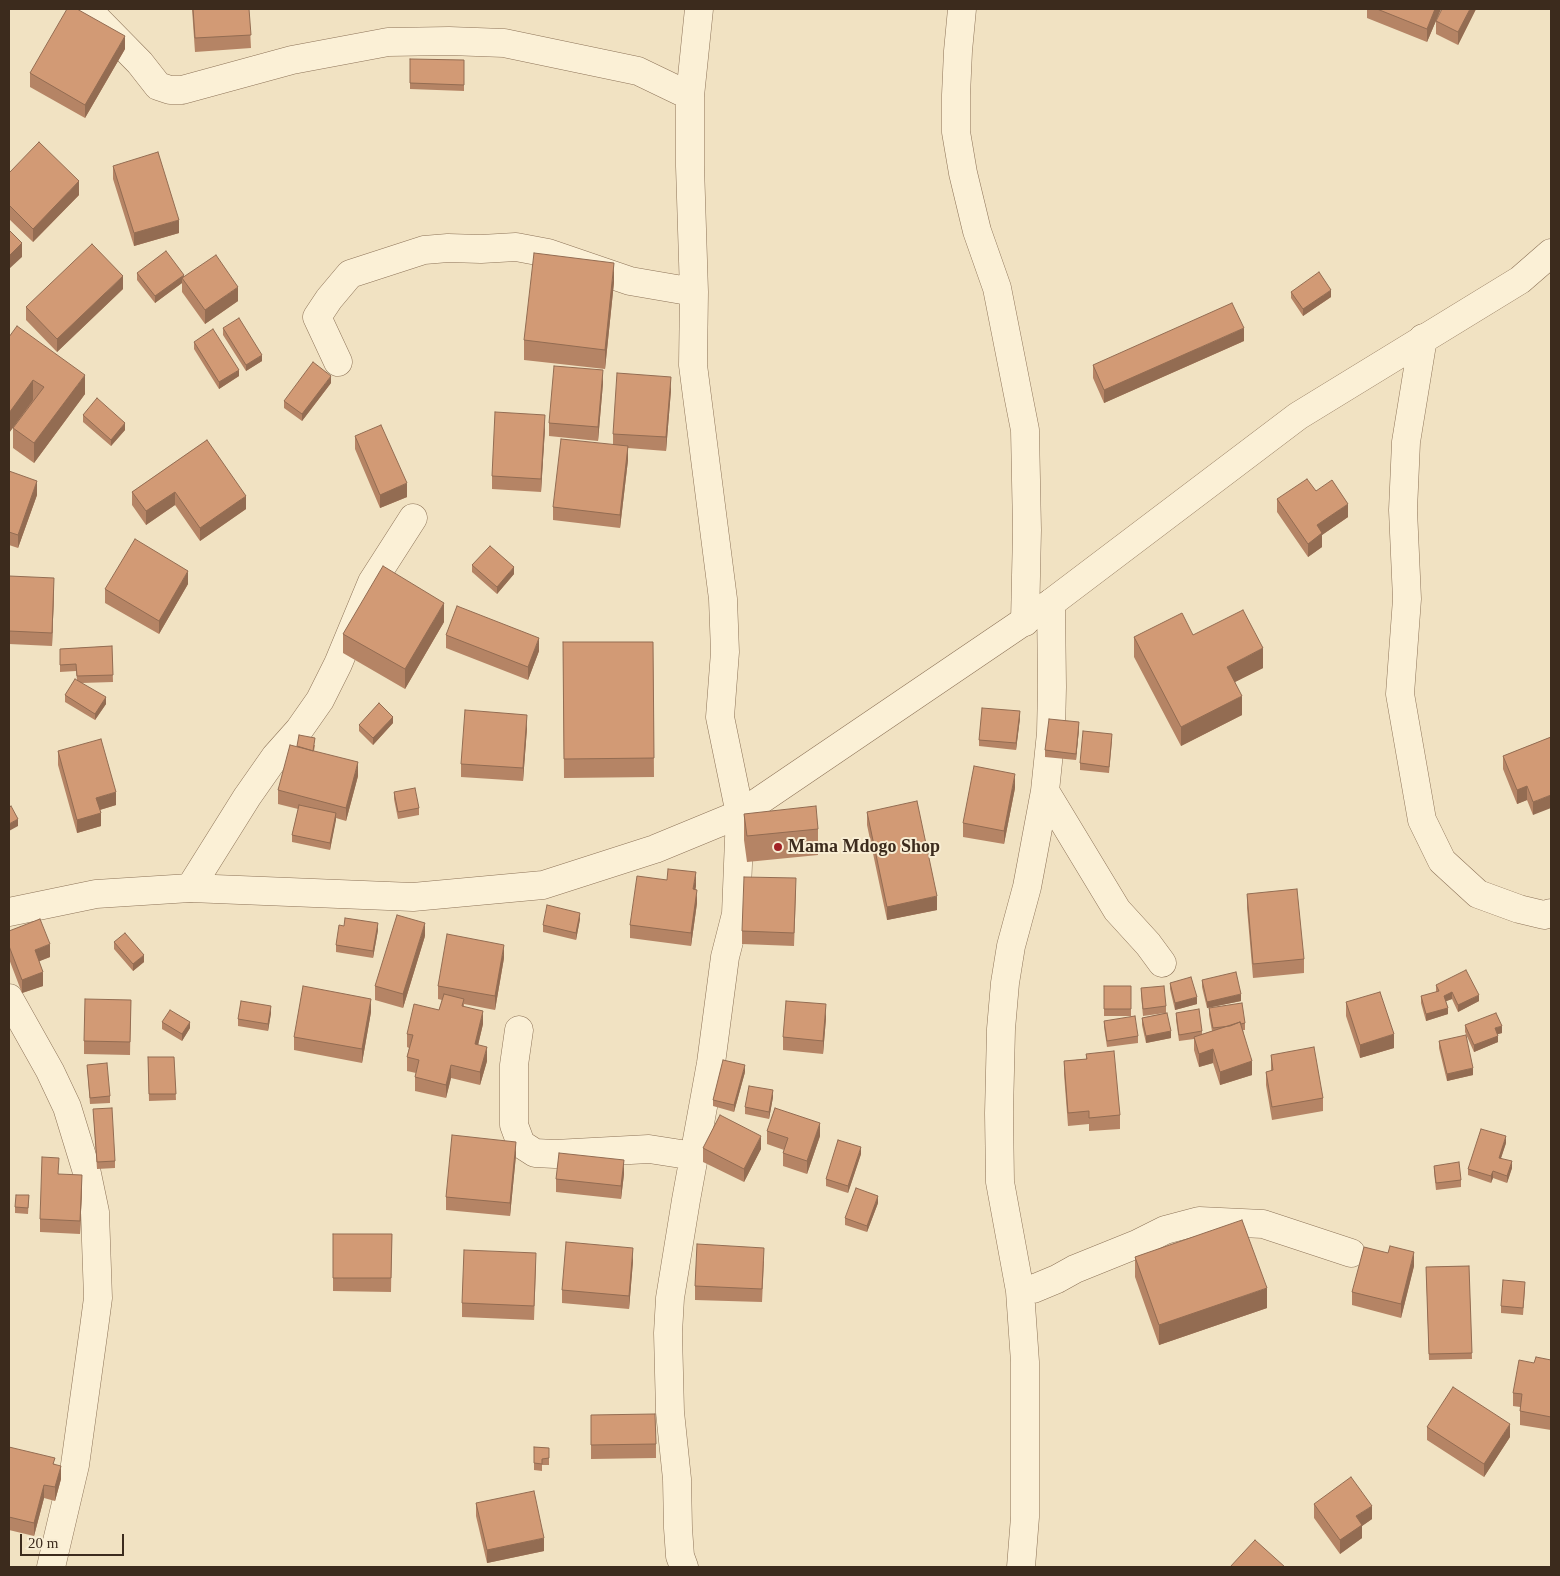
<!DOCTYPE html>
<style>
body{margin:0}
#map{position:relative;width:1560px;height:1576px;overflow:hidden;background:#f1e2c2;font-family:"Times New Roman",serif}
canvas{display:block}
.frame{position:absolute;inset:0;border:10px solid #3c2b1d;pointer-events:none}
.scale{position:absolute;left:20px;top:1534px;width:104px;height:22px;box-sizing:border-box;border:2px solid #3c2b1d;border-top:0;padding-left:6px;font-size:15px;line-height:18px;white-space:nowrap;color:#3c2b1d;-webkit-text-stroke:4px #f8edd3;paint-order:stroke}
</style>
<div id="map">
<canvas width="1560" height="1576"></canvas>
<div class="frame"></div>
<div class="scale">20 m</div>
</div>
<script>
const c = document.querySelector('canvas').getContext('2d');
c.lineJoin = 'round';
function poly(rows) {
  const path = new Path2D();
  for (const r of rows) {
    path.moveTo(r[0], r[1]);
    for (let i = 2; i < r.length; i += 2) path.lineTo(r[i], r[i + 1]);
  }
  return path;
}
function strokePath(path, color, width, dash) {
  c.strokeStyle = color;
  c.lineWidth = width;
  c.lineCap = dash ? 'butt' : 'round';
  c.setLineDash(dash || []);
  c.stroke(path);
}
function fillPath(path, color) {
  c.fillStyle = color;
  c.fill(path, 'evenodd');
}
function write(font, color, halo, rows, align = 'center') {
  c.font = font + ' "Times New Roman",serif';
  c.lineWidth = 4;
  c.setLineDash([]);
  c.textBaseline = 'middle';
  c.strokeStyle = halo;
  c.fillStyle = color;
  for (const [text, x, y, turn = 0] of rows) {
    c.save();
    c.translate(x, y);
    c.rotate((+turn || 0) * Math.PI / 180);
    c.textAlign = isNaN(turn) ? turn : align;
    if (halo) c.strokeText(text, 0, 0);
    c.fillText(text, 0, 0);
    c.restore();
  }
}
const minor = poly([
 [87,9,140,63,158,86,170,90,182,90,292,60,388,42,449,41,504,43,638,71,690,96],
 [962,9,958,51,956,95,956,132,963,173,977,231,997,288,1025,430,1027,530,1025,622],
 [1423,338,1406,442,1403,510,1407,599,1400,694,1422,820,1442,861,1478,894,1519,909,1544,915,1551,913],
 [338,362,317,317,329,299,350,274,424,250,448,248,481,249,516,247,548,253,630,281,694,292],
 [1045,791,1117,910,1148,944,1162,963],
 [190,888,247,797,275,757,299,730,320,700,338,664,372,582,413,518],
 [9,998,50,1071,67,1107,86,1169,95,1212,98,1298,94,1328,75,1465,51,1567],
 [519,1030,514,1065,514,1125,521,1144,535,1153,555,1154,649,1149,694,1156],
 [1020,1291,1033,1289,1057,1279,1075,1269,1137,1244,1165,1230,1199,1221,1263,1224,1351,1253],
 [684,1567,680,1556,678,1528,677,1479,670,1412,668,1333,670,1298,686,1200,711,1063,725,957,736,914,740,814,720,717,725,652,723,599,693,365,694,292,690,166,690,96,699,9],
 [1021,1567,1025,1517,1025,1362,1020,1291,1000,1182,999,1113,1001,1029,1005,983,1011,946,1027,887,1045,791,1051,733,1052,687,1051,603]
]);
const tertiary = poly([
 [9,912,96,894,190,888,413,897,543,885,655,849,740,814,1051,603,1298,416,1520,280,1551,253]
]);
strokePath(minor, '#8d7358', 29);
strokePath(tertiary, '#8d7358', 29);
strokePath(minor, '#fbf0d6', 28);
strokePath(tertiary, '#fbf0d6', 28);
fillPath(poly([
 [192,9,249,9,251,48,195,52],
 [1367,9,1441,9,1427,42,1367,18],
 [1476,9,1458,45,1436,34,1436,21],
 [125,49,85,118,30,87,30,73],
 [464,60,464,91,410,89,410,83],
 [113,166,179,233,134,246,113,179],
 [9,173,79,195,33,242,9,219],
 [137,273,184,277,238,301,205,324,182,292,182,283,155,303,137,280],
 [614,282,605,369,524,360,524,340],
 [123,289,57,352,26,320,26,307],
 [1291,292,1331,297,1303,316,1291,298],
 [223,328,262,361,246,371,223,335],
 [9,337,85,394,34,463,13,448,13,428,34,400,9,433],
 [1244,341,1104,403,1093,378,1093,365],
 [194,342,239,376,219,389,194,349],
 [331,383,302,421,284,408,284,401],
 [603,383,598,441,549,436,549,423],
 [671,390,666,451,628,448,628,460,620,528,553,520,553,507,613,445,613,434],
 [83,415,125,430,111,446,83,422],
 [545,428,541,492,492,489,492,476],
 [355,436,407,497,380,508,355,449],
 [207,440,246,509,200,541,175,505,146,525,132,505,132,492],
 [9,471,37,495,18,548,9,545],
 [1316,491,1348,517,1322,535,1322,547,1308,557,1277,512,1277,499],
 [472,565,514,574,497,594,472,572],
 [9,576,54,592,52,646,9,644],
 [188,584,159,634,105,603,105,589],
 [444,622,405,689,343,653,343,634],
 [446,635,539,651,528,680,446,648],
 [1193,635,1263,668,1235,682,1242,715,1181,746,1134,657,1134,637],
 [563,642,653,642,654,777,564,778],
 [112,646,113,682,81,683,106,704,95,720,65,702,65,695,77,680,76,671,60,672,60,649],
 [1020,718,1016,750,979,746,979,740],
 [393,723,373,745,359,731,359,725],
 [527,728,523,781,461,777,461,764],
 [1079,729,1076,760,1045,757,1045,750],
 [1551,737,1533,815,1527,800,1517,804,1503,769,1503,756],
 [1112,741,1109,773,1080,770,1080,763],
 [315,745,314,751,358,776,346,821,336,818,330,850,292,842,292,835,298,809,278,804,278,790,297,746],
 [58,751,116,805,100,810,101,826,77,833,58,765],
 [1015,788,1004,844,963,837,963,823],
 [394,792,419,808,419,815,398,819,394,799],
 [867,812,937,910,887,920,867,825],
 [744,814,818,829,818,855,747,862,744,840],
 [696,886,695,890,697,903,691,946,630,938,630,925],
 [796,892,794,946,742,944,742,931],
 [1247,894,1304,959,1304,973,1253,978,1247,908],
 [580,919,576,940,543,932,543,925],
 [378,930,373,958,336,952,336,945],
 [9,931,50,957,39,961,43,986,22,993,9,959],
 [425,936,403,1008,375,1000,375,986],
 [114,942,144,962,133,971,114,949],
 [504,958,495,1010,464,1004,464,1007,483,1024,478,1045,487,1061,480,1085,451,1078,446,1098,415,1091,415,1077,416,1073,407,1071,407,1057,409,1048,407,1047,407,1034,439,1010,442,1000,438,999,438,986],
 [1202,980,1241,1001,1207,1008,1202,987],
 [1170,983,1197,1004,1175,1010,1170,989],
 [1436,985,1479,1001,1458,1012,1452,999,1446,1001,1448,1014,1426,1021,1421,1003,1421,996,1436,992],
 [1104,986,1131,986,1131,1016,1104,1016],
 [1141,988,1166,1006,1166,1013,1171,1038,1146,1043,1142,1025,1142,1018,1165,1013,1143,1016,1141,995],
 [131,1000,130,1055,84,1054,84,1041],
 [1346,1002,1394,1048,1360,1058,1346,1016],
 [1209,1008,1245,1023,1245,1030,1243,1030,1252,1075,1220,1085,1213,1063,1199,1067,1194,1050,1194,1039,1179,1041,1176,1020,1176,1013,1202,1031,1202,1034,1212,1031,1209,1015],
 [371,1012,362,1063,294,1050,294,1037],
 [271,1013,268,1031,238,1026,238,1019],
 [826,1018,823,1054,783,1050,783,1037],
 [1104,1021,1138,1036,1138,1043,1107,1047,1104,1027],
 [162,1022,190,1028,182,1041,162,1029],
 [1465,1025,1502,1033,1497,1034,1498,1042,1474,1052,1465,1032],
 [1439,1041,1473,1075,1447,1081,1439,1048],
 [1086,1054,1120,1115,1120,1129,1089,1131,1089,1124,1068,1126,1064,1074,1064,1061,1086,1059],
 [1271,1055,1323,1098,1323,1111,1272,1120,1266,1085,1266,1072,1271,1071],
 [148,1057,174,1057,176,1100,149,1101],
 [87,1065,110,1096,110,1103,90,1104],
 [745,1072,734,1112,713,1106,713,1100],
 [773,1097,769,1119,745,1114,745,1107],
 [93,1109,115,1161,115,1168,97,1169],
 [767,1131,820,1136,807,1174,783,1166,783,1153,784,1150,767,1144],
 [1506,1143,1501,1158,1512,1168,1507,1183,1493,1178,1491,1183,1468,1175,1468,1169],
 [703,1148,761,1149,744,1182,703,1162],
 [861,1154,848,1193,826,1186,826,1179],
 [516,1155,510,1216,446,1210,446,1197],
 [1434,1166,1461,1180,1461,1187,1436,1190,1434,1172],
 [59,1174,82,1189,80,1234,40,1232,40,1219],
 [624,1174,621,1199,556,1192,556,1179],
 [29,1195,28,1214,15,1213,15,1207],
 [878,1203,867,1232,845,1225,845,1218],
 [333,1234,392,1234,391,1292,333,1291],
 [1388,1253,1414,1266,1401,1318,1352,1305,1352,1292],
 [1135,1257,1267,1308,1159,1345,1135,1277],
 [633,1261,629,1309,562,1303,562,1290],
 [764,1261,762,1302,695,1300,695,1286],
 [536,1266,534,1320,462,1317,462,1303],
 [1469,1266,1472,1359,1429,1360,1426,1267],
 [1525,1289,1523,1315,1501,1313,1501,1306],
 [1551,1360,1551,1430,1520,1425,1520,1407,1513,1406,1513,1393,1534,1363],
 [591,1415,656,1444,656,1458,591,1459],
 [1427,1427,1510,1437,1484,1477,1427,1440],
 [9,1447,55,1464,61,1479,55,1501,44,1498,34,1536,9,1530],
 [534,1447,549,1448,549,1465,542,1465,542,1471,534,1470],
 [476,1503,544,1551,487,1563,476,1516],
 [1314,1504,1372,1519,1362,1526,1362,1538,1340,1554,1314,1518]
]), '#b58465');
fillPath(poly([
 [1435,9,1441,9,1427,42,1427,29],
 [1470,9,1476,9,1458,45,1458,32],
 [125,36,125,49,85,118,85,105],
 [79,181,79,195,33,242,33,229],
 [179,220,179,233,134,246,134,233],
 [22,243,22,257,9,269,9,256],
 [614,263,614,282,605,369,605,350],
 [184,275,184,281,182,278,182,283,155,303,155,296],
 [123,276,123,289,57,352,57,339],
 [238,287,238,301,205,324,205,310],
 [1331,290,1331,297,1303,316,1303,309],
 [1244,328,1244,341,1104,403,1104,390],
 [262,355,262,361,246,371,246,365],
 [239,370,239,376,219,389,219,382],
 [603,370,603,383,598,441,598,427],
 [85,375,85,394,34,463,34,443],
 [331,376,331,383,302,421,302,414],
 [671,377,671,390,666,451,666,437],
 [33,380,33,400,9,433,9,413],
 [545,415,545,428,541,492,541,479],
 [125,423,125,430,111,446,111,440],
 [628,446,628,460,620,528,620,515],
 [37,481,37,495,18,548,18,535],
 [407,483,407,497,380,508,380,495],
 [175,492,175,505,146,525,146,511],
 [246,496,246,509,200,541,200,528],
 [1348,504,1348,517,1322,535,1322,547,1308,557,1308,544,1317,525],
 [514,567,514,574,497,594,497,587],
 [188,571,188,584,159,634,159,621],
 [54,578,54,592,52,646,52,633],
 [444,603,444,622,405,689,405,669],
 [539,638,539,651,528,680,528,667],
 [1263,648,1263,668,1227,686,1227,667],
 [1242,696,1242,715,1181,746,1181,727],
 [106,697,106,704,95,720,95,714],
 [1020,711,1020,718,1016,750,1016,743],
 [527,715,527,728,523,781,523,768],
 [393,717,393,723,373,745,373,738],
 [1079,722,1079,729,1076,760,1076,754],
 [358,762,358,776,346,821,346,808],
 [1015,774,1015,788,1004,844,1004,831],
 [1527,786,1527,800,1517,804,1517,790],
 [116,792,116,805,96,811,96,798],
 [1551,795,1551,808,1533,815,1533,802],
 [101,813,101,826,77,833,77,820],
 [336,813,336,820,330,850,330,843],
 [18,819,18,826,9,831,9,824],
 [696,872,696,886,693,903,693,889],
 [697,890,697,903,691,946,691,933],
 [937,896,937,910,887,920,887,907],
 [580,913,580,919,576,940,576,933],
 [378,923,378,930,373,958,373,951],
 [425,923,425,936,403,1008,403,994],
 [50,944,50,957,35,963,35,950],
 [504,945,504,958,495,1010,495,996],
 [144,955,144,962,133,971,133,964],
 [43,972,43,986,22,993,22,980],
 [1452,992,1452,999,1444,1002,1444,996],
 [1241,994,1241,1001,1207,1008,1207,1002],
 [1479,995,1479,1001,1458,1012,1458,1005],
 [1197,997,1197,1004,1175,1010,1175,1003],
 [371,999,371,1012,362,1063,362,1049],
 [826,1004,826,1018,823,1054,823,1041],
 [271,1006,271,1013,268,1031,268,1024],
 [1448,1008,1448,1014,1426,1021,1426,1014],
 [483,1011,483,1024,475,1058,475,1044],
 [190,1022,190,1028,182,1041,182,1034],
 [1502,1026,1502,1033,1495,1035,1495,1028],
 [1171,1031,1171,1038,1146,1043,1146,1036],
 [1394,1034,1394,1048,1360,1058,1360,1045],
 [1498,1036,1498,1042,1474,1052,1474,1045],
 [487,1047,487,1061,480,1085,480,1072],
 [1213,1049,1213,1063,1199,1067,1199,1054],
 [1252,1061,1252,1075,1220,1085,1220,1072],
 [451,1065,451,1078,446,1098,446,1085],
 [745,1065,745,1072,734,1112,734,1105],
 [1473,1068,1473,1075,1447,1081,1447,1074],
 [773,1090,773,1097,769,1119,769,1112],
 [820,1123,820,1136,807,1174,807,1161],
 [761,1136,761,1149,744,1182,744,1169],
 [1506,1136,1506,1143,1499,1164,1499,1158],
 [516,1142,516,1155,510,1216,510,1203],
 [861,1147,861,1154,848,1193,848,1186],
 [624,1160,624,1174,621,1199,621,1186],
 [1512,1161,1512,1168,1507,1183,1507,1176],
 [1493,1171,1493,1178,1491,1183,1491,1176],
 [82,1175,82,1189,80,1234,80,1221],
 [878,1196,878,1203,867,1232,867,1226],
 [633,1248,633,1261,629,1309,629,1296],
 [1414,1252,1414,1266,1401,1318,1401,1304],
 [1267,1288,1267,1308,1159,1345,1159,1325],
 [1510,1424,1510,1437,1484,1477,1484,1464],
 [61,1466,61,1479,55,1501,55,1487],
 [44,1485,44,1498,34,1536,34,1523],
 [1372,1506,1372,1519,1362,1526,1362,1538,1340,1554,1340,1540,1356,1516],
 [544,1538,544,1551,487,1563,487,1550]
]), '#936c52');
const building = poly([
 [67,9,77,9,125,36,85,105,30,73,67,9],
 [193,9,249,9,251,35,195,38,193,9],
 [1377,9,1435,9,1427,29,1377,9],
 [1442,9,1470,9,1458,32,1436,21,1442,9],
 [410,59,464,60,464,85,410,83,410,59],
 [39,142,79,181,33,229,9,205,9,173,39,142],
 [158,152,179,220,134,233,113,166,158,152],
 [9,230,22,243,9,256,9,230],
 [92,244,123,276,57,339,26,307,92,244],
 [166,251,184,275,155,296,137,273,166,251],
 [534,253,614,263,605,350,524,340,534,253],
 [216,255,238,287,205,310,182,278,216,255],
 [1319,272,1331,290,1303,309,1291,292,1319,272],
 [1232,303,1244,328,1104,390,1093,365,1232,303],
 [239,318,262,355,246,365,223,328,239,318],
 [17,326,85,375,34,443,13,428,44,387,33,380,9,413,9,337,17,326],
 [213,329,239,370,219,382,194,342,213,329],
 [313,362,331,376,302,414,284,401,313,362],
 [554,366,603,370,598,427,549,423,554,366],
 [617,373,671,377,666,437,613,434,617,373],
 [97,398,125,423,111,440,83,415,97,398],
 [495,412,545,415,541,479,492,476,495,412],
 [381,425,407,483,380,495,355,436,381,425],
 [561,439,628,446,620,515,553,507,561,439],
 [207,440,246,496,200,528,175,492,146,511,132,492,207,440],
 [9,471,37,481,18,535,9,532,9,471],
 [1307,479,1316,491,1332,480,1348,504,1317,525,1322,533,1308,544,1277,499,1307,479],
 [135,539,188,571,159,621,105,589,135,539],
 [490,546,514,567,497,587,472,565,490,546],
 [383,566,444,603,405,669,343,634,383,566],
 [9,576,54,578,52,633,9,631,9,576],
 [457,606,539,638,528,667,446,635,457,606],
 [1243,610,1263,648,1227,667,1242,696,1181,727,1134,637,1182,613,1193,635,1243,610],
 [563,642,653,642,654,758,564,759,563,642],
 [112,646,113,675,77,676,76,664,60,665,60,649,112,646],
 [75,679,106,697,95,714,65,695,75,679],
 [379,703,393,717,373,738,359,725,379,703],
 [982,708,1020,711,1016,743,979,740,982,708],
 [465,710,527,715,523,768,461,764,465,710],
 [1049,719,1079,722,1076,754,1045,750,1049,719],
 [1083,731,1112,734,1109,767,1080,763,1083,731],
 [299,735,315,738,313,751,297,746,299,735],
 [1551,737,1551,795,1533,802,1527,786,1517,790,1503,756,1551,737],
 [101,739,116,792,96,798,101,813,77,820,58,751,101,739],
 [290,745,358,762,346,808,278,790,290,745],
 [974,766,1015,774,1004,831,963,823,974,766],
 [415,788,419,808,398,812,394,792,415,788],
 [917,801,937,896,887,907,867,812,917,801],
 [299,805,336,813,330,843,292,835,299,805],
 [11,806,18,819,9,824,9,808,11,806],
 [816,806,818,829,747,836,744,814,816,806],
 [668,869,696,872,693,889,697,890,691,933,630,925,637,876,667,880,668,869],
 [744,877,796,878,794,933,742,931,744,877],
 [1297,889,1304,959,1253,964,1247,894,1297,889],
 [547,905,580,913,576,933,543,925,547,905],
 [397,915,425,923,403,994,375,986,397,915],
 [345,918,378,923,373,951,336,945,339,925,344,926,345,918],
 [40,919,50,944,35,950,43,972,22,980,9,946,9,931,40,919],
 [125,933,144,955,133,964,114,942,125,933],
 [447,934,504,945,495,996,438,986,447,934],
 [1466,970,1479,995,1458,1005,1452,992,1444,996,1448,1008,1426,1014,1421,996,1439,991,1436,985,1466,970],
 [1236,972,1241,994,1207,1002,1202,980,1236,972],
 [1191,977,1197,997,1175,1003,1170,983,1191,977],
 [303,986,371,999,362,1049,294,1037,303,986],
 [1104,986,1131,986,1131,1009,1104,1009,1104,986],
 [1164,986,1166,1006,1143,1009,1141,988,1164,986],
 [1380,992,1394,1034,1360,1045,1346,1002,1380,992],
 [444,994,464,999,462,1006,483,1011,475,1044,487,1047,480,1072,451,1065,446,1085,415,1077,419,1060,407,1057,413,1035,407,1034,414,1004,439,1010,444,994],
 [85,999,131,1000,130,1042,84,1041,85,999],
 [241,1001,271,1006,268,1024,238,1019,241,1001],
 [786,1001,826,1004,823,1041,783,1037,786,1001],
 [1242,1003,1245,1023,1241,1024,1240,1022,1230,1026,1213,1028,1209,1008,1242,1003],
 [1199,1009,1202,1031,1179,1035,1176,1013,1199,1009],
 [170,1010,190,1022,182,1034,162,1022,170,1010],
 [1167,1013,1171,1031,1146,1036,1142,1018,1167,1013],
 [1496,1013,1502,1026,1495,1028,1498,1036,1474,1045,1465,1025,1496,1013],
 [1135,1016,1138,1036,1107,1041,1104,1021,1135,1016],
 [1240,1022,1252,1061,1220,1072,1213,1049,1199,1054,1194,1037,1240,1022],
 [1466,1035,1473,1068,1447,1074,1439,1041,1466,1035],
 [1314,1047,1323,1098,1272,1107,1266,1072,1273,1070,1271,1055,1314,1047],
 [1114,1051,1120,1115,1089,1118,1089,1111,1068,1113,1064,1061,1087,1059,1086,1054,1114,1051],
 [148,1057,174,1057,176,1094,149,1094,148,1057],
 [723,1060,745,1065,734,1105,713,1100,723,1060],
 [107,1063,110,1096,90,1098,87,1065,107,1063],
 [749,1086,773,1090,769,1112,745,1107,749,1086],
 [112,1108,115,1161,97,1162,93,1109,112,1108],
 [775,1108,820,1123,807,1161,783,1153,788,1138,767,1131,775,1108],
 [720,1115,761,1136,744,1169,703,1148,720,1115],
 [1481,1129,1506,1136,1499,1158,1512,1161,1507,1176,1493,1171,1491,1176,1468,1169,1481,1129],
 [452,1135,516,1142,510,1203,446,1197,452,1135],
 [838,1140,861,1147,848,1186,826,1179,838,1140],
 [559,1153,624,1160,621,1186,556,1179,559,1153],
 [42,1157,59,1158,58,1174,82,1175,80,1221,40,1219,42,1157],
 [1459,1162,1461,1180,1436,1183,1434,1166,1459,1162],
 [856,1188,878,1196,867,1226,845,1218,856,1188],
 [16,1195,29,1195,28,1208,15,1207,16,1195],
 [1242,1220,1267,1288,1159,1325,1135,1257,1242,1220],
 [333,1234,392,1234,391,1278,333,1278,333,1234],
 [566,1242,633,1248,629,1296,562,1290,566,1242],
 [697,1244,764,1248,762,1289,695,1286,697,1244],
 [1390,1246,1414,1252,1401,1304,1352,1292,1364,1247,1388,1253,1390,1246],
 [464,1250,536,1253,534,1306,462,1303,464,1250],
 [1469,1266,1472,1353,1429,1354,1426,1267,1469,1266],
 [1503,1280,1525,1282,1523,1308,1501,1306,1503,1280],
 [1536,1357,1551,1360,1551,1417,1520,1411,1522,1394,1513,1393,1519,1360,1534,1363,1536,1357],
 [1453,1387,1510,1424,1484,1464,1427,1427,1453,1387],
 [655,1414,656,1444,591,1445,591,1415,655,1414],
 [9,1447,55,1458,53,1464,61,1466,55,1487,44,1485,34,1523,9,1517,9,1447],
 [534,1447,549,1448,549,1458,542,1459,542,1464,534,1463,534,1447],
 [1351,1477,1372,1506,1356,1516,1362,1525,1340,1540,1314,1504,1351,1477],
 [534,1491,544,1538,487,1550,476,1503,534,1491],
 [1255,1540,1285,1567,1230,1567,1255,1540]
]);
fillPath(building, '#d29a75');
strokePath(building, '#936c52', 1);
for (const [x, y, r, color] of [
 [778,847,5,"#a12326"]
]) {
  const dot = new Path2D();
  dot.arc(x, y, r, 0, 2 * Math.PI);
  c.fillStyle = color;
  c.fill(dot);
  strokePath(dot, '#f8edd3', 2);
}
write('bold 18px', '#3c2b1d', '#f8edd3', [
 ["Mama Mdogo Shop",788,847]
], 'left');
</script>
